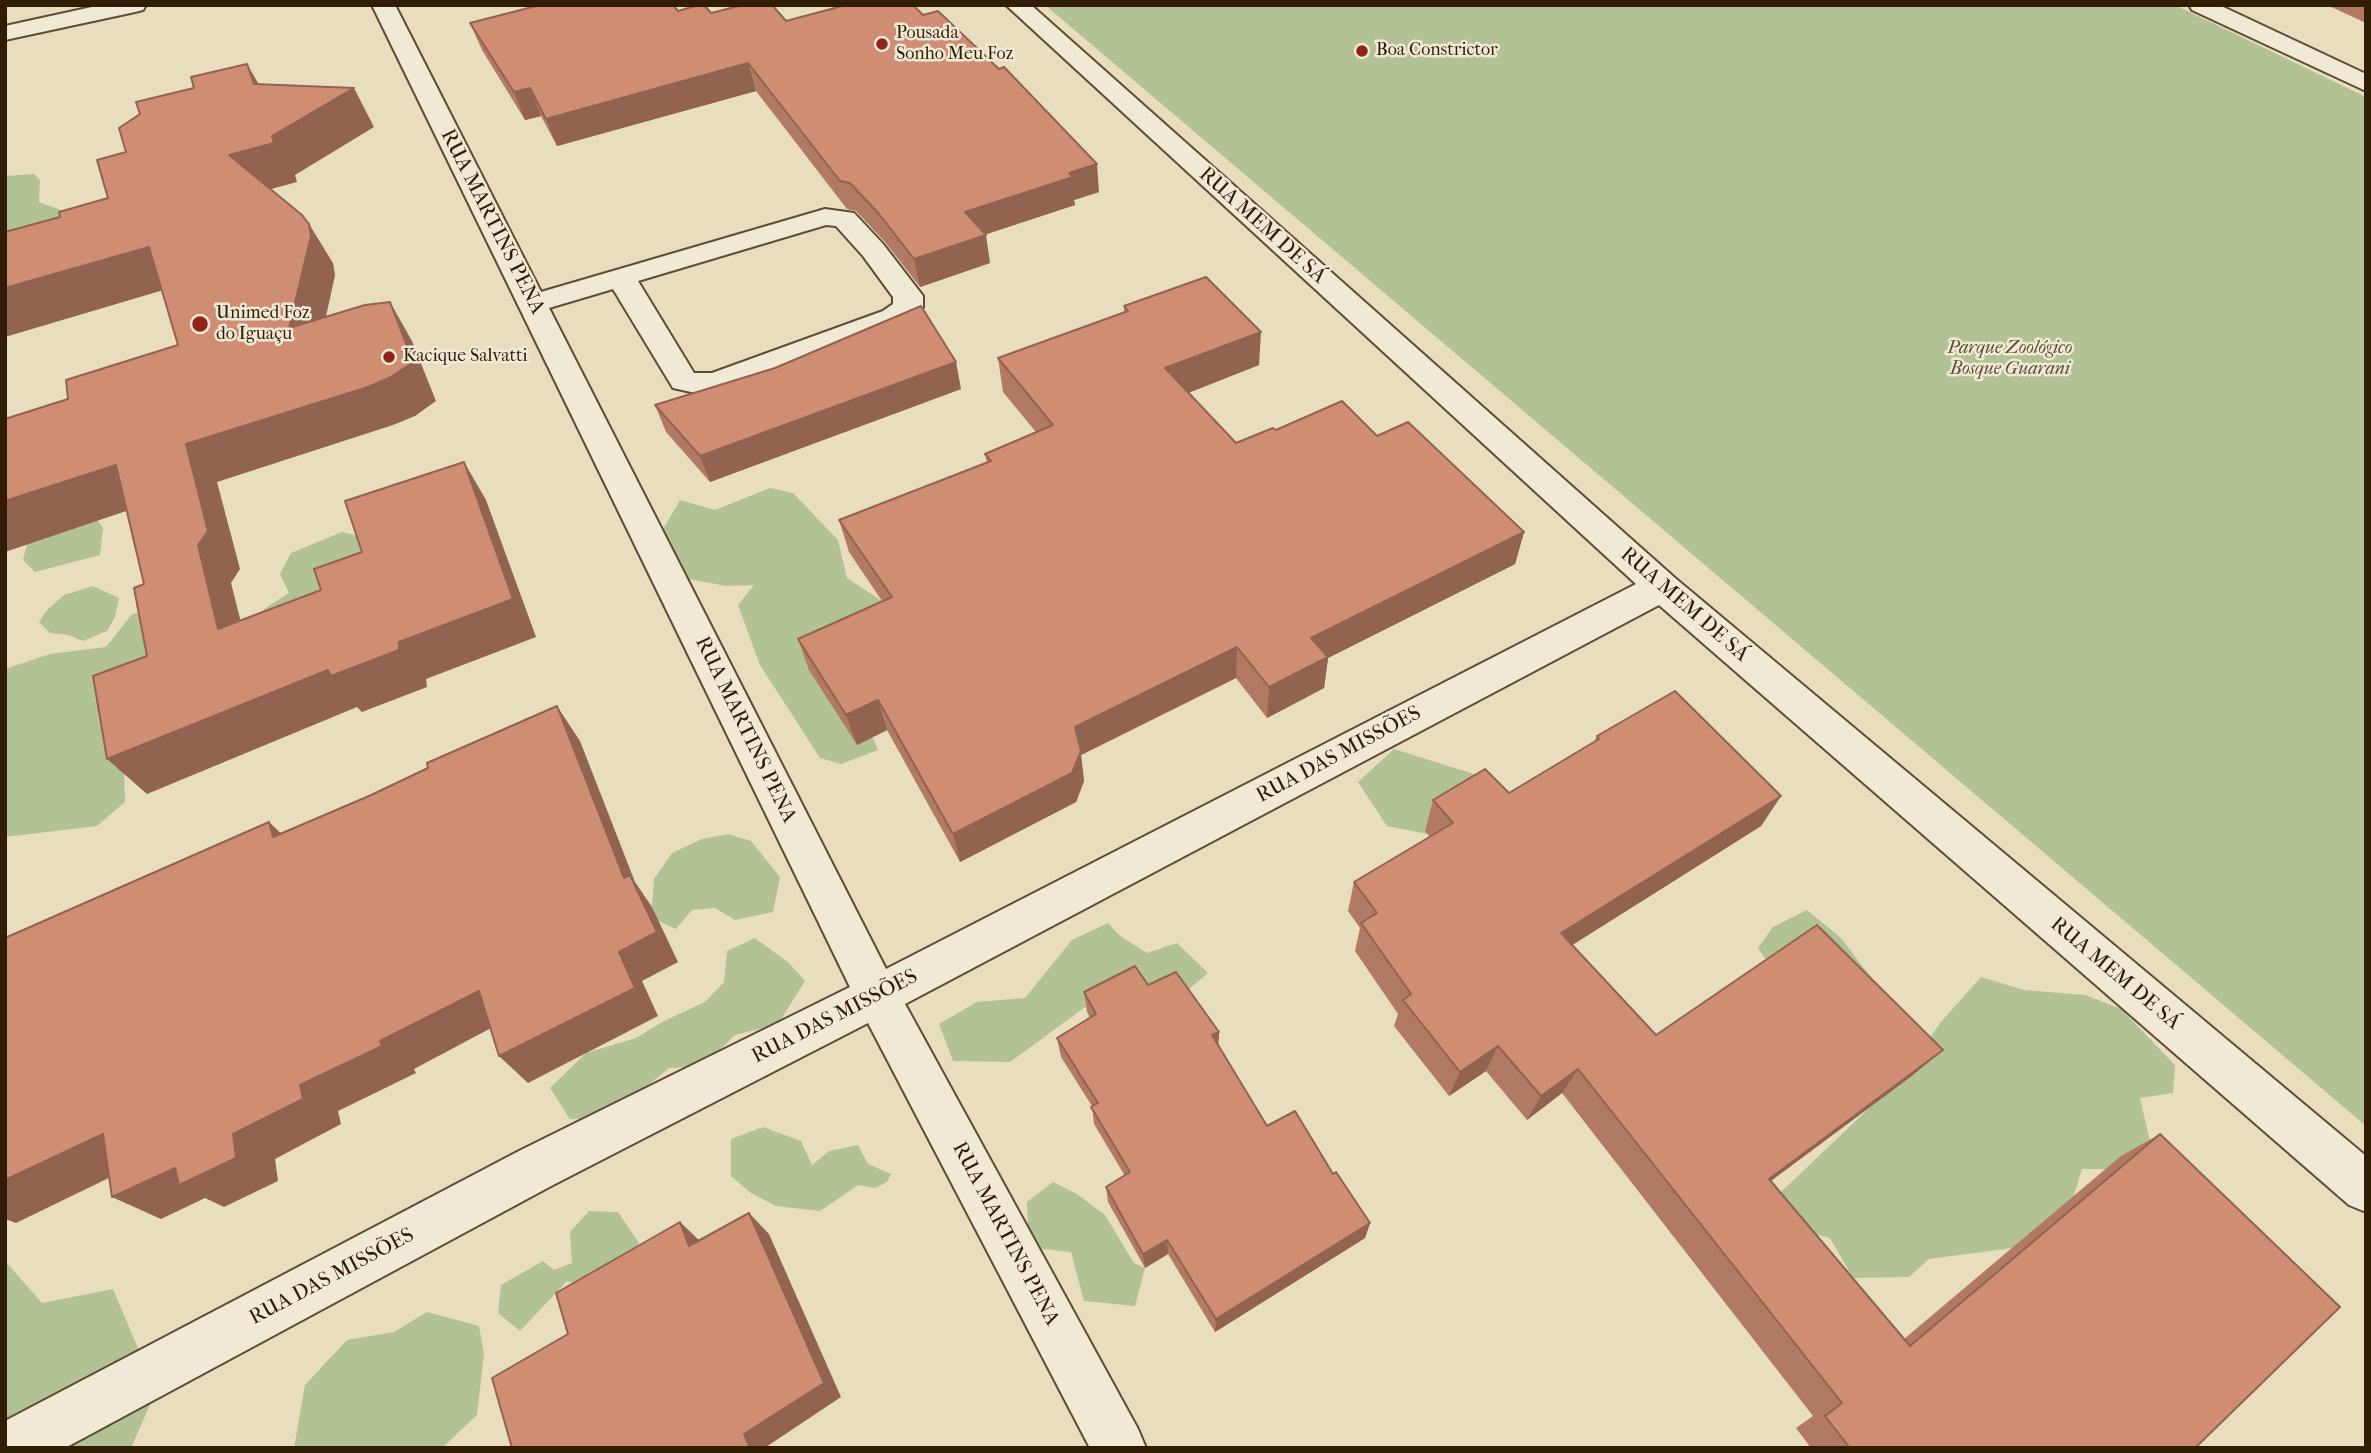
<!DOCTYPE html>
<meta charset="utf-8">
<style>
body{margin:0}
#map{position:relative;width:2371px;height:1453px;overflow:hidden;background:#e8ddbf;font-family:"IM FELL French Canon",serif}
canvas{display:block}
.frame{position:absolute;inset:0;border:7px solid #311c05;pointer-events:none}
</style>
<div id="map">
<canvas width="2371" height="1453"></canvas>
<div class="frame"></div>
</div>
<script>
const c = document.querySelector('canvas').getContext('2d');
c.lineJoin = 'round';
function fillPath(path, color) {
  c.fillStyle = color;
  c.fill(path, 'evenodd');
}
function poly(rows) {
  const path = new Path2D();
  for (const r of rows) {
    path.moveTo(r[0], r[1]);
    for (let i = 2; i < r.length; i += 2) path.lineTo(r[i], r[i + 1]);
  }
  return path;
}
function strokePath(path, color, width, dash) {
  c.strokeStyle = color;
  c.lineWidth = width;
  c.lineCap = dash ? 'butt' : 'round';
  c.setLineDash(dash || []);
  c.stroke(path);
}
function write(font, color, halo, rows, align = 'center') {
  c.font = font + ' "IM FELL French Canon",serif';
  c.lineWidth = 5;
  c.setLineDash([]);
  c.textBaseline = 'middle';
  c.strokeStyle = halo;
  c.fillStyle = color;
  for (const [text, x, y, turn = 0] of rows) {
    c.save();
    c.translate(x, y);
    c.rotate((+turn || 0) * Math.PI / 180);
    c.textAlign = isNaN(turn) ? turn : align;
    if (halo) c.strokeText(text, 0, 0);
    c.fillText(text, 0, 0);
    c.restore();
  }
}
fillPath(poly([
 [1045,5,2175,5,2366,97,2366,1126],
 [34,174,40,180,39,202,64,211,84,213,5,274,5,176],
 [770,488,793,493,838,540,847,578,891,607,861,709,878,750,841,764,820,758,760,665,738,605,754,585,727,586,688,579,668,552,661,533,680,500,715,510],
 [89,509,103,528,100,555,35,572,23,560,28,540],
 [342,532,372,539,387,561,255,627,264,609,289,593,280,574,291,553],
 [93,586,119,598,115,617,107,631,83,641,68,635,50,633,39,622,47,610,64,595],
 [175,608,123,741,125,802,97,826,5,837,5,669,50,654,106,647,132,614],
 [1394,749,1477,775,1432,835,1387,826,1358,782],
 [728,834,751,841,780,877,773,912,735,920,715,908,692,910,676,929,658,921,652,907,654,879,672,853,702,839],
 [1807,910,1841,938,1873,980,1853,1001,1772,969,1758,948,1773,927],
 [1108,923,1120,936,1147,953,1177,943,1208,973,1188,990,1103,994,1010,1062,953,1061,939,1024,977,1002,1025,998,1072,940],
 [755,938,789,963,805,981,778,1024,735,1035,703,1066,669,1068,608,1118,570,1119,550,1088,586,1053,636,1038,664,1021,705,1002,724,982,727,951],
 [1981,977,2024,990,2085,995,2121,1009,2175,1065,2173,1093,2140,1098,2153,1155,2134,1169,2082,1169,2066,1220,2012,1248,1929,1259,1909,1277,1853,1278,1830,1238,1785,1227,1757,1215,1864,1113,1921,1051,1940,1023],
 [763,1127,801,1141,812,1165,829,1151,858,1145,868,1164,891,1174,887,1182,875,1188,858,1185,820,1211,776,1206,751,1193,731,1176,731,1139],
 [1053,1182,1077,1194,1105,1215,1134,1263,1145,1268,1135,1306,1084,1301,1071,1252,1033,1248,1028,1229,1027,1202],
 [589,1211,618,1212,639,1243,626,1280,590,1288,567,1281,520,1331,498,1313,501,1285,543,1261,554,1270,572,1263,570,1232],
 [5,1261,42,1303,113,1289,156,1391,131,1448,5,1448],
 [427,1312,479,1326,484,1354,477,1415,442,1448,294,1448,305,1385,347,1340,394,1332]
]), '#b3c294');
const minor = poly([
 [101,5,146,5,143,10,135,12,5,40,5,26,101,5],
 [372,5,395,5,541,292,825,209,854,213,883,244,923,296,923,307,905,325,726,390,700,394,673,388,613,289,549,308,886,969,1636,584,1006,5,1031,5,1675,578,2366,1156,2366,1212,2349,1205,1659,605,905,1004,1138,1429,1146,1448,1090,1448,868,1023,553,1185,65,1448,5,1448,5,1421,519,1151,850,987,372,5],
 [826,225,836,226,863,256,893,297,893,304,883,311,712,373,694,373,638,281,826,225],
 [2189,5,2219,5,2366,74,2366,91,2192,10,2189,5]
]);
strokePath(minor, '#5f4c34', 4);
fillPath(minor, '#f0e9d5');
fillPath(poly([
 [2327,5,2366,5,2366,23],
 [678,11,711,13,786,21,1099,192,1074,200,1075,205,985,234,990,263,920,287,885,242,856,211,847,209,756,91,557,146,541,116,525,120,482,50,470,23],
 [1124,306,1259,365,1188,393,1236,443,1276,430,1377,436,1524,532,1515,564,1328,658,1324,688,1267,718,1236,678,1081,755,1084,781,1076,802,960,862,887,730,857,745,809,670,798,639,882,601,849,552,839,520,987,463,985,454,1036,432,1003,392,998,358,1124,312],
 [961,389,710,482,666,432,655,405],
 [1597,736,1781,796,1761,826,1572,945,1656,1035,1913,1075,1771,1181,1904,1339,2121,1156,2160,1134,2195,1448,1811,1448,1796,1428,1813,1416,1562,1093,1527,1120,1486,1071,1449,1096,1394,1026,1398,1014,1355,951,1360,928,1348,911,1354,882,1430,837,1425,831,1433,800,1509,793,1594,742],
 [1148,985,1219,1032,1218,1045,1267,1126,1333,1174,1370,1223,1365,1238,1215,1332,1168,1254,1145,1268,1108,1202,1106,1187,1125,1176,1094,1124,1092,1106,1061,1057,1057,1038,1090,1018,1087,1012,1084,992]
]), '#b27a63');
fillPath(poly([
 [748,63,756,91,557,146,546,119],
 [247,64,269,102,254,84],
 [354,88,374,127,295,175,297,182,253,194,229,155,272,136],
 [530,88,541,116,525,120,514,92],
 [1097,164,1099,192,1074,200,1075,205,969,240,965,212,1069,173],
 [309,224,333,263,335,275,315,367,289,328],
 [986,235,990,263,920,287,914,259],
 [149,247,177,286,5,337,5,288],
 [390,302,412,341,436,401,415,416,393,425,217,482,240,569,231,583,252,666,218,629,198,545,186,444],
 [1261,332,1259,365,1165,402,1165,368],
 [956,362,961,389,710,482,700,456],
 [464,462,486,500,536,637,426,679,427,687,362,712,357,707,147,794,107,759,399,642],
 [116,465,150,503,5,552,5,501],
 [1524,532,1515,564,1328,658,1324,688,1267,718,1269,687,1311,638],
 [1237,647,1236,678,1081,755,1084,781,1076,802,960,862,953,834,1075,727],
 [878,700,887,730,857,745,846,715],
 [557,706,580,741,635,882,652,907,678,962,642,981,658,1016,528,1083,499,1056,619,952,624,878],
 [1781,796,1761,826,1547,961,1561,933],
 [269,822,304,855,273,837],
 [479,991,508,1019,414,1069,416,1073,338,1111,341,1124,275,1159,278,1181,224,1207,205,1198,161,1219,112,1197,175,1168,233,1134,300,1085,380,1041],
 [1219,1032,1218,1051,1212,1035],
 [1498,1046,1486,1071,1449,1096,1460,1072],
 [1943,1050,1913,1075,1745,1200,1769,1179],
 [1578,1069,1562,1093,1527,1120,1541,1096],
 [103,1134,150,1158,16,1223,5,1219,5,1180],
 [749,1213,769,1234,841,1397,766,1447,766,1448,750,1448,744,1434],
 [680,1222,702,1243,689,1246],
 [1370,1223,1365,1238,1215,1332,1216,1319],
 [1167,1240,1168,1254,1145,1268,1143,1254]
]), '#916350');
const building = poly([
 [540,5,673,5,678,11,699,5,704,5,711,13,743,5,772,5,786,21,846,5,913,5,923,15,938,11,999,69,1004,67,1097,164,1069,173,1073,177,965,212,986,235,914,259,879,214,850,183,840,181,748,63,546,119,530,88,514,92,470,23,540,5],
 [247,64,254,84,354,88,272,136,274,143,229,155,302,215,309,224,311,236,289,328,365,305,390,302,413,362,391,377,368,387,186,444,208,531,198,545,218,629,321,590,314,569,362,552,345,501,464,462,513,599,399,642,399,650,331,676,328,670,107,759,93,676,147,656,134,588,144,584,116,465,5,501,5,419,68,399,66,380,178,345,149,247,5,288,5,232,60,217,59,212,108,198,97,160,126,152,119,128,140,114,136,102,194,88,191,77,247,64],
 [1206,277,1261,332,1165,368,1236,443,1273,428,1276,430,1342,401,1377,436,1408,422,1524,532,1311,638,1328,657,1269,687,1237,647,1075,727,1081,751,1072,773,953,834,878,700,846,715,798,639,892,597,839,520,991,461,985,454,1053,425,998,358,1128,311,1124,306,1206,277],
 [921,306,956,362,700,456,655,405,775,368,921,306],
 [1675,691,1781,796,1561,933,1656,1035,1817,925,1943,1050,1769,1179,1910,1346,2160,1134,2340,1307,2195,1448,1850,1448,1825,1416,1842,1403,1578,1069,1541,1096,1498,1046,1460,1072,1403,1000,1411,994,1361,923,1377,913,1354,882,1453,823,1433,800,1485,769,1509,793,1599,739,1597,736,1675,691],
 [557,706,624,878,630,875,657,932,619,952,635,988,499,1056,479,991,380,1041,382,1046,300,1085,303,1099,233,1134,236,1158,179,1185,175,1168,112,1197,103,1134,5,1180,5,938,269,822,273,837,369,796,428,768,427,763,557,706],
 [1135,966,1148,985,1176,972,1219,1032,1212,1035,1267,1126,1295,1111,1333,1174,1336,1172,1370,1223,1216,1319,1167,1240,1143,1254,1106,1187,1130,1172,1091,1107,1098,1103,1057,1038,1096,1014,1084,992,1135,966],
 [749,1213,824,1383,744,1434,750,1448,512,1448,492,1378,568,1334,556,1293,680,1222,689,1246,749,1213]
]);
fillPath(building, '#cf8e73');
strokePath(building, '#916350', 2);
for (const [x, y, r, color] of [
 [882,44,7,"#8f2418"],
 [1362,51,7,"#8f2418"],
 [200,324,9,"#8f2418"],
 [389,357,7,"#8f2418"]
]) {
  const dot = new Path2D();
  dot.arc(x, y, r, 0, 2 * Math.PI);
  c.fillStyle = color;
  c.fill(dot);
  strokePath(dot, '#f0e9d5', 2.5);
}
write('18px', '#311c05', '#f0e9d5', [
 ["Pousada",896,34],
 ["Sonho Meu Foz",896,55],
 ["Boa Constrictor",1376,51],
 ["Unimed Foz",216,314],
 ["do Iguaçu",216,335],
 ["Kacique Salvatti",403,357]
], 'left');
write('italic 18px', '#584e30', '#f0e9d5', [
 ["Parque Zoológico",2010,349],
 ["Bosque Guarani",2010,370]
]);
write('21px', '#311c05', '#f0e9d5', [
 ["RUA MARTINS PENA",492,222,63],
 ["RUA MEM DE SÁ",1262,226,42],
 ["RUA MEM DE SÁ",1684,605,41],
 ["RUA MARTINS PENA",745,730,64],
 ["RUA DAS MISSÕES",1339,755,-28],
 ["RUA MEM DE SÁ",2115,974,40],
 ["RUA DAS MISSÕES",835,1017,-27],
 ["RUA MARTINS PENA",1005,1234,62],
 ["RUA DAS MISSÕES",332,1277,-28]
]);
</script>
